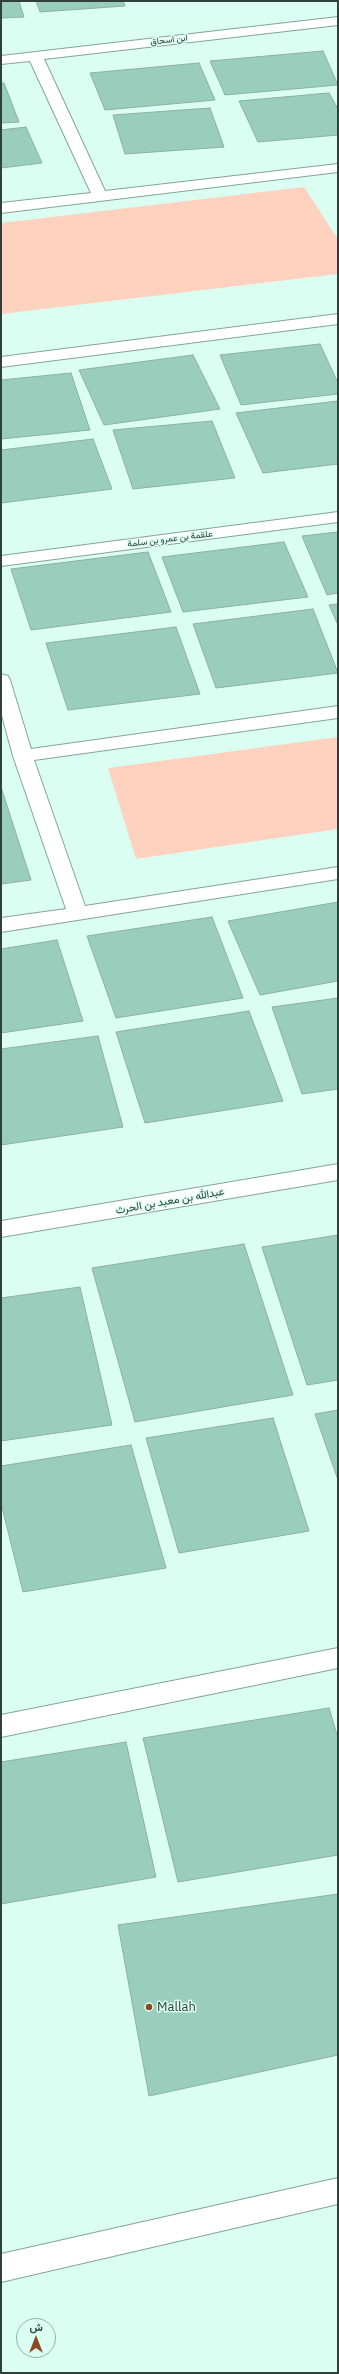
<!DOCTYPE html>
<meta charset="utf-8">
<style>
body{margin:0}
#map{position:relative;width:339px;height:2374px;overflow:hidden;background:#dafef1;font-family:"IBM Plex Sans",Vazirmatn,sans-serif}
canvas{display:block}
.frame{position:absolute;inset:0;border:2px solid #31403a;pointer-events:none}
.north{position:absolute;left:16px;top:2318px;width:40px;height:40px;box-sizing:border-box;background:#dafef1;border:1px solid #96b2a8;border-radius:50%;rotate:0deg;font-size:11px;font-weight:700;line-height:16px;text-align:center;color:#31403a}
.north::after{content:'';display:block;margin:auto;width:14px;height:18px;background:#8e4623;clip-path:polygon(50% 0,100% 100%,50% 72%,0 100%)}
</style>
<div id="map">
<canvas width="339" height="2374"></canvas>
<div class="frame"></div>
<div class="north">ش</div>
</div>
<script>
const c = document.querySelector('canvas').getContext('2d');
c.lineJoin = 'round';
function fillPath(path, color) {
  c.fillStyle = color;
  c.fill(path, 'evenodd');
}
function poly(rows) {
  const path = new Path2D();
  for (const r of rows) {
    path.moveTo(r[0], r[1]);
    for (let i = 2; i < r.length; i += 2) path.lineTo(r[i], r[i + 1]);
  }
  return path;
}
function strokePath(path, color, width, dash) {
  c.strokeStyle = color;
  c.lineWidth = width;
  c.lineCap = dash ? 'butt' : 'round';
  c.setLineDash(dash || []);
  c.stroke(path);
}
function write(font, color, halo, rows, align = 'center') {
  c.font = font + ' "IBM Plex Sans",Vazirmatn,sans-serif';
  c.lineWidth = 3;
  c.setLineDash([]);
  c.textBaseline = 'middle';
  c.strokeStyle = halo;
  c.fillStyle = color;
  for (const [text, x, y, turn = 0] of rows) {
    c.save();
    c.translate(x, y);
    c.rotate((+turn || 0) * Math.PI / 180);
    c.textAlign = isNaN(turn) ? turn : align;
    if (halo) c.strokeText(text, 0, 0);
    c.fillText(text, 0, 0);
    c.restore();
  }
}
fillPath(poly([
 [304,187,338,239,338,274,1,314,1,223],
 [338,737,338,829,136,859,108,768]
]), '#fed2bf');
const building = poly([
 [1,1,19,1,24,17,1,18,1,1],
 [36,1,123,1,125,6,40,12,36,1],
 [323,51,338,85,225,95,210,61,323,51],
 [199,63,215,100,105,110,90,73,199,63],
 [1,83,4,83,19,122,1,123,1,83],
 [329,93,338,109,338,135,258,142,239,101,329,93],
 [210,108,224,147,125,154,113,115,210,108],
 [26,127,42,163,1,168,1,130,26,127],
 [320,344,338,383,338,394,241,405,220,355,320,344],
 [193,355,220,409,104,425,79,370,193,355],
 [71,373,90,430,1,439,1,380,71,373],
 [338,401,338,464,263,473,236,413,338,401],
 [212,421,235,478,133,489,113,430,212,421],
 [93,439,112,489,1,503,1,450,93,439],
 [338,532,338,593,327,595,302,536,338,532],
 [284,542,308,597,183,612,162,557,284,542],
 [148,552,171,612,31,630,11,569,148,552],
 [338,604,338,625,329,605,338,604],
 [313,609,338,673,216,688,193,624,313,609],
 [176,627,200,694,68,710,46,643,176,627],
 [1,787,31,880,1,884,1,787],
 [338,902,338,981,260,995,228,921,338,902],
 [212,917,243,998,116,1018,87,936,212,917],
 [57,940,83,1021,1,1033,1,949,57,940],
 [338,998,338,1089,302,1094,272,1007,338,998],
 [249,1011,283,1101,145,1123,116,1032,249,1011],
 [98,1036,123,1127,1,1145,1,1049,98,1036],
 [338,1235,338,1380,307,1385,262,1247,338,1235],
 [244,1244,293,1395,135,1422,92,1268,244,1244],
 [80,1287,112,1425,1,1441,1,1298,80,1287],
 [338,1410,338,1480,315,1414,338,1410],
 [273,1418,309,1531,179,1553,146,1438,273,1418],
 [131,1445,166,1568,23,1592,1,1503,1,1466,131,1445],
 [329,1708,338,1738,338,1855,178,1882,143,1738,329,1708],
 [126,1742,156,1877,1,1904,1,1762,126,1742],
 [338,1894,338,2055,149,2096,118,1925,338,1894]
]);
fillPath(building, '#9acebc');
strokePath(building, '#8dafa3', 1);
const minor = poly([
 [338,17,338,25,44,59,105,191,338,164,338,172,1,213,1,203,91,193,30,61,1,64,1,56,338,17],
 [338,314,338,324,1,367,1,357,338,314],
 [338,512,338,522,1,566,1,556,338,512],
 [1,674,8,676,10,680,31,749,338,706,338,718,34,760,85,906,338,867,338,879,1,932,1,918,66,909,13,756,1,712,1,674],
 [338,1164,338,1180,1,1237,1,1221,338,1164],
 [338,1648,338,1668,1,1737,1,1715,338,1648],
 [338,2178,338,2204,1,2282,1,2254,338,2178]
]);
strokePath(minor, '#83a598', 2);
fillPath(minor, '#fff');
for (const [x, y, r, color] of [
 [149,2007,4,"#8e4623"]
]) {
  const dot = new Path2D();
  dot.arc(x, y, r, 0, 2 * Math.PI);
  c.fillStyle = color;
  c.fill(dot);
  strokePath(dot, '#dafef1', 1.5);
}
write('9px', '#31403a', '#dafef1', [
 ["ابن اسحاق",169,40,-7],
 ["علقمة بن عمرو بن سلمة",170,539,-7]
]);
write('11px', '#31403a', '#dafef1', [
 ["عبدالله بن معبد بن الحرث",170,1201,-10]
]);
write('13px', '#31403a', '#dafef1', [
 ["Mallah",157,2007]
], 'left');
</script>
